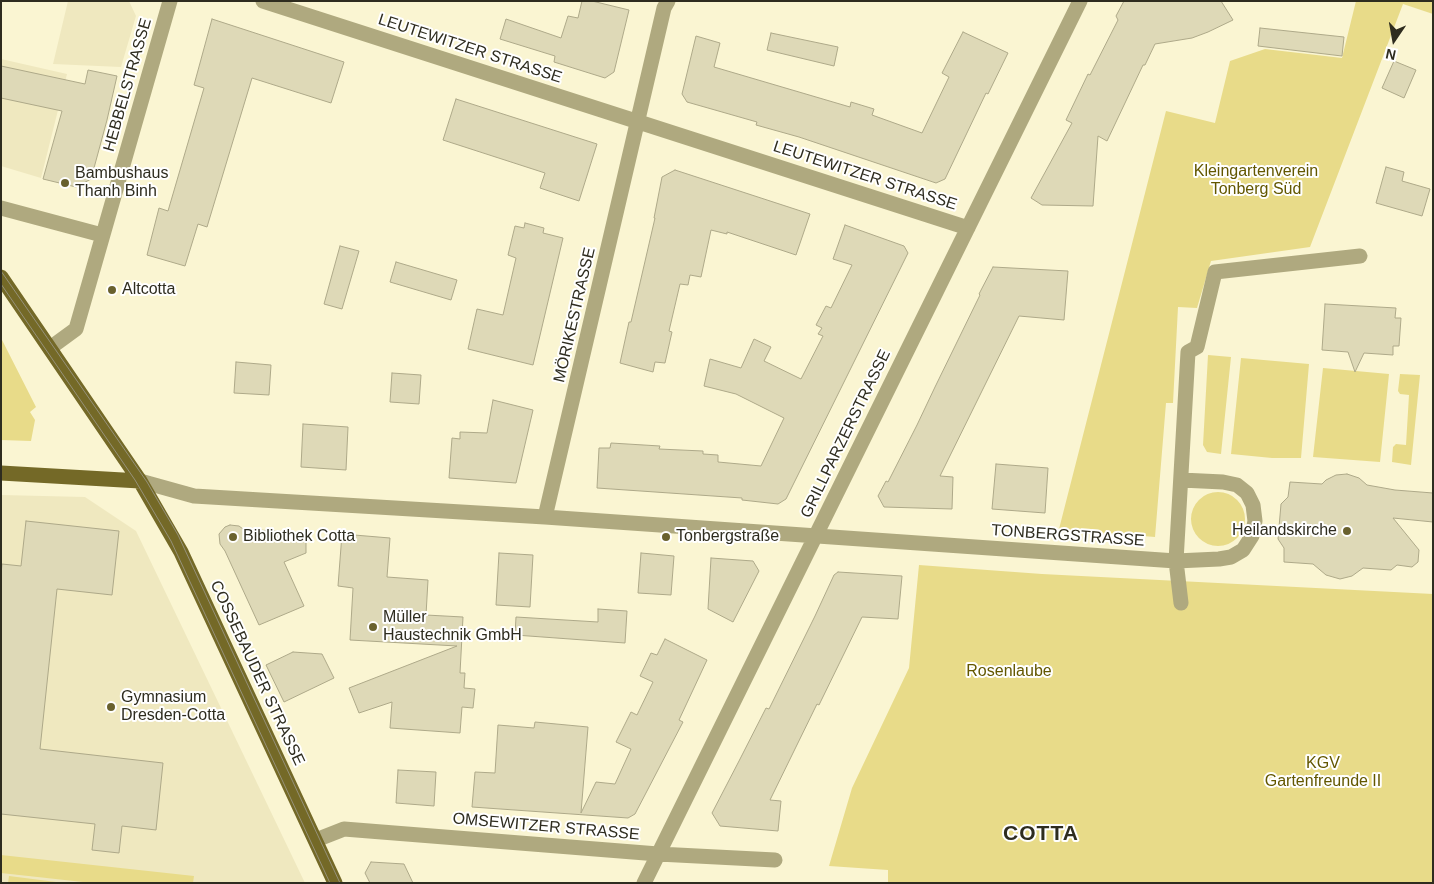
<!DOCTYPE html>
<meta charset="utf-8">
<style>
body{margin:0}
#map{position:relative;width:1434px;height:884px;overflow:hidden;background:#faf5d2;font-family:Arial,sans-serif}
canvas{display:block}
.frame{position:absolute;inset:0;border:2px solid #2e2c1f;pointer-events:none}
.north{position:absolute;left:1369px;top:15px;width:50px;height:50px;-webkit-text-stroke:4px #fff;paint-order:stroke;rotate:192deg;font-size:14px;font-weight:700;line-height:20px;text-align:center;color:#2e2c1f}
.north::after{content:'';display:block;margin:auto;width:18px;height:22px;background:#2e2c1f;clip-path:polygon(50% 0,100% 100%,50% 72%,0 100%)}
</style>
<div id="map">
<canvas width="1434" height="884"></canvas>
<div class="frame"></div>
<div class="north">N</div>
</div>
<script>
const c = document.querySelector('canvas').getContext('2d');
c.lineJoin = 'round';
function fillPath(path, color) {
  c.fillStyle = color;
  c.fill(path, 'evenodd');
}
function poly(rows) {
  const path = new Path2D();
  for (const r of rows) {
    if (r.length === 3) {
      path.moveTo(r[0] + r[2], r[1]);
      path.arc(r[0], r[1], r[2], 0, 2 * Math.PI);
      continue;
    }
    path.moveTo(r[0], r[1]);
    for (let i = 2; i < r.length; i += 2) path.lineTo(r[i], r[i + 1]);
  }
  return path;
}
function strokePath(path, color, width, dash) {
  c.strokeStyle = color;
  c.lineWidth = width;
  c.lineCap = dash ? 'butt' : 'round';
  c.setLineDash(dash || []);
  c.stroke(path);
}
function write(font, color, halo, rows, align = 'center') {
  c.font = font + ' Arial,sans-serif';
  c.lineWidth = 4;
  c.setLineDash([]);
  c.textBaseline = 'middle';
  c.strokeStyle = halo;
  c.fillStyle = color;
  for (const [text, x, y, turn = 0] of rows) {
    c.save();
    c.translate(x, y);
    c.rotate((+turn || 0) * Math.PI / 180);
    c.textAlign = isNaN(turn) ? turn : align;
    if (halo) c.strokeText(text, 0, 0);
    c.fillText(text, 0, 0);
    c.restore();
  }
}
fillPath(poly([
 [68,1,129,1,136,16,121,67,53,64],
 [1,59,67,74,41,178,1,166],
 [1,495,85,497,136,531,305,883,1,883]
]), '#efe8bf');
fillPath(poly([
 [1356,1,1433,1,1433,14,1403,4,1310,247,1211,261,1197,308,1178,307,1173,403,1166,403,1155,537,1059,529,1166,111,1215,123,1230,61,1265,49,1342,58],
 [1,338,36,407,30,412,35,420,31,441,1,440],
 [1208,355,1231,357,1221,454,1207,452,1203,445],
 [1241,358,1309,364,1301,458,1272,458,1231,454],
 [1323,368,1389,374,1380,462,1313,457],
 [1400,374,1420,375,1411,465,1392,462,1393,447,1396,444,1406,445,1409,395,1400,394,1398,391],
 [1218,519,27],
 [919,565,1042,574,1433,594,1433,883,888,883,888,870,829,866,852,788,909,668],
 [1,855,194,876,193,883,92,883,1,873],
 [9,876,64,883,8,883]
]), '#e8db89');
const building = poly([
 [582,1,592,1,629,10,614,72,605,78,554,62,555,56,500,39,506,19,561,38,568,16,578,18,582,1],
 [1124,1,1221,1,1233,20,1208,32,1192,38,1155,44,1145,65,1143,65,1107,141,1098,136,1093,206,1042,205,1031,198,1072,123,1066,120,1088,74,1090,75,1118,20,1116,16,1124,1],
 [212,19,344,62,331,103,252,78,207,227,198,224,185,266,147,255,159,208,168,211,204,88,194,85,212,19],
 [1260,28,1344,37,1342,56,1258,46,1260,28],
 [963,32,1008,53,988,94,986,93,945,179,936,183,799,137,756,125,757,122,687,102,682,94,696,36,720,43,714,67,850,107,851,102,874,109,872,115,922,133,949,77,942,73,963,32],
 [771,33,838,47,834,66,767,50,771,33],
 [1394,61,1416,70,1404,98,1382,88,1394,61],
 [1,66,85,84,88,70,117,76,107,120,91,179,76,187,43,179,62,111,1,98,1,66],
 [456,99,597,144,579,201,540,188,545,173,443,140,456,99],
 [1386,167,1404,172,1402,181,1430,189,1422,216,1376,203,1386,167],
 [675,170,810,214,796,255,727,232,727,234,711,230,701,277,690,275,688,285,680,284,669,331,672,332,665,363,655,362,653,372,620,363,629,322,631,322,655,218,654,218,662,177,675,170],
 [525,223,544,228,543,233,563,238,533,365,468,349,477,309,503,315,516,258,508,255,515,226,524,228,525,223],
 [845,225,904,246,908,253,786,499,778,504,742,500,742,498,597,488,599,448,610,448,611,443,660,446,659,449,703,451,703,454,718,455,718,462,761,466,784,418,736,394,704,386,710,359,741,368,754,339,771,347,764,361,801,379,823,336,818,334,822,328,816,325,826,306,831,308,852,265,833,259,845,225],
 [340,246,359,251,342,309,324,304,340,246],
 [396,262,457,280,451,300,390,282,396,262],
 [993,267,1068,271,1064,320,1019,316,940,476,953,477,952,509,884,507,878,496,886,481,888,482,917,425,935,387,980,295,979,294,993,267],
 [1325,304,1396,308,1395,318,1401,318,1399,346,1393,346,1393,355,1364,353,1355,372,1348,352,1322,350,1325,304],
 [236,362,271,365,269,395,234,393,236,362],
 [392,373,421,375,419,404,390,402,392,373],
 [493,400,533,410,516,483,449,478,452,438,460,439,460,432,487,433,493,400],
 [303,424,348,427,346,470,301,467,303,424],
 [996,464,1048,468,1045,513,992,509,996,464],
 [1347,474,1359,478,1367,485,1395,490,1433,493,1433,522,1393,518,1419,550,1418,562,1412,567,1397,565,1391,570,1363,568,1352,576,1340,579,1326,575,1313,564,1284,562,1284,548,1278,539,1281,504,1288,497,1290,482,1322,484,1326,480,1336,475,1347,474],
 [26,521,119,531,112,595,57,589,40,749,163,763,156,830,122,826,119,853,92,850,95,824,1,814,1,574,2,564,21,566,26,521],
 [230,525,239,526,243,529,306,533,306,553,284,562,304,606,259,625,225,551,220,544,219,534,225,527,230,525],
 [342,534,390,538,387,577,428,580,426,615,463,617,460,673,465,673,464,688,475,689,473,708,462,707,460,733,390,728,392,702,359,713,349,688,457,646,350,640,353,588,338,586,342,534],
 [499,553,533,555,530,607,496,605,499,553],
 [641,553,674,556,671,595,638,593,641,553],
 [711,558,753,561,759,571,733,622,708,609,711,558],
 [838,572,902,576,898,619,862,617,819,705,817,704,770,800,781,801,778,831,720,826,712,813,739,761,766,708,769,709,815,616,834,575,838,572],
 [598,609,627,611,625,643,515,635,516,617,598,622,598,609],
 [665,639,707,660,679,720,683,722,635,814,628,818,472,807,475,772,495,773,498,725,534,728,535,722,588,727,581,813,596,782,615,784,631,749,616,742,631,712,637,715,653,682,640,676,651,653,657,655,665,639],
 [293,652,322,654,334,678,284,702,266,665,293,652],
 [398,770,436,772,434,806,396,803,398,770],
 [371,862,404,864,413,883,370,883,365,873,371,862]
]);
fillPath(building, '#ded9b7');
strokePath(building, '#aea989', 1);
strokePath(poly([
 [263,1,968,228],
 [1,208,102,235],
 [50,348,76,329,170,1],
 [140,481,194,496,545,517,1176,561,1219,559,1231,557,1243,550,1252,536,1255,521,1253,505,1247,493,1237,485,1223,482,1181,480],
 [545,517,664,8,668,1],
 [1181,603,1176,561,1188,352,1197,347,1215,272,1360,256],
 [316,840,344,829,658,854,775,860],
 [644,883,1080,1]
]), '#afa97f', 15);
strokePath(poly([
 [1,277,140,481,181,552,335,883],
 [1,473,140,481]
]), '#746927', 15);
strokePath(poly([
 [1,271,147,482,178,535,340,883],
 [1,284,135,480,171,541,330,883]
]), '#96927a', 1);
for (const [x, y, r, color] of [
 [65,183,5,"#69612e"],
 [112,290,5,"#69612e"],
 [1347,531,5,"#69612e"],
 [233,537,5,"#69612e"],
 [666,537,5,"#69612e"],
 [373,627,5,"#69612e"],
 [111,707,5,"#69612e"]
]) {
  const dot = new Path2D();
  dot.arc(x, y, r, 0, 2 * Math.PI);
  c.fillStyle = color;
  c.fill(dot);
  strokePath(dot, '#fff', 2);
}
write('16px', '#2e2c1f', '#fff', [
 ["LEUTEWITZER STRASSE",470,49,18],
 ["HEBBELSTRASSE",128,85,-74],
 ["LEUTEWITZER STRASSE",865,176,18],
 ["MÖRIKESTRASSE",575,315,-77],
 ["GRILLPARZERSTRASSE",846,434,-64],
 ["TONBERGSTRASSE",1068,536,4],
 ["COSSEBAUDER STRASSE",257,673,65],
 ["OMSEWITZER STRASSE",546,827,5]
]);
write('16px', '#635700', '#fff', [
 ["Kleingartenverein",1256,172],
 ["Tonberg Süd",1256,190],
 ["Rosenlaube",1009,672],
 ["KGV",1323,764],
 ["Gartenfreunde II",1323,782]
]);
write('16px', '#2e2c1f', '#fff', [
 ["Bambushaus",75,174],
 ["Thanh Binh",75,192],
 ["Altcotta",122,290],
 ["Heilandskirche",1337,531,"right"],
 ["Bibliothek Cotta",243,537],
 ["Tonbergstraße",676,537],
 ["Müller",383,618],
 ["Haustechnik GmbH",383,636],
 ["Gymnasium",121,698],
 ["Dresden-Cotta",121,716]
], 'left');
c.letterSpacing = '1px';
write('bold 21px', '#2e2c1f', '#fff', [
 ["COTTA",1041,834]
]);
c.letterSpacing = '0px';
</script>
